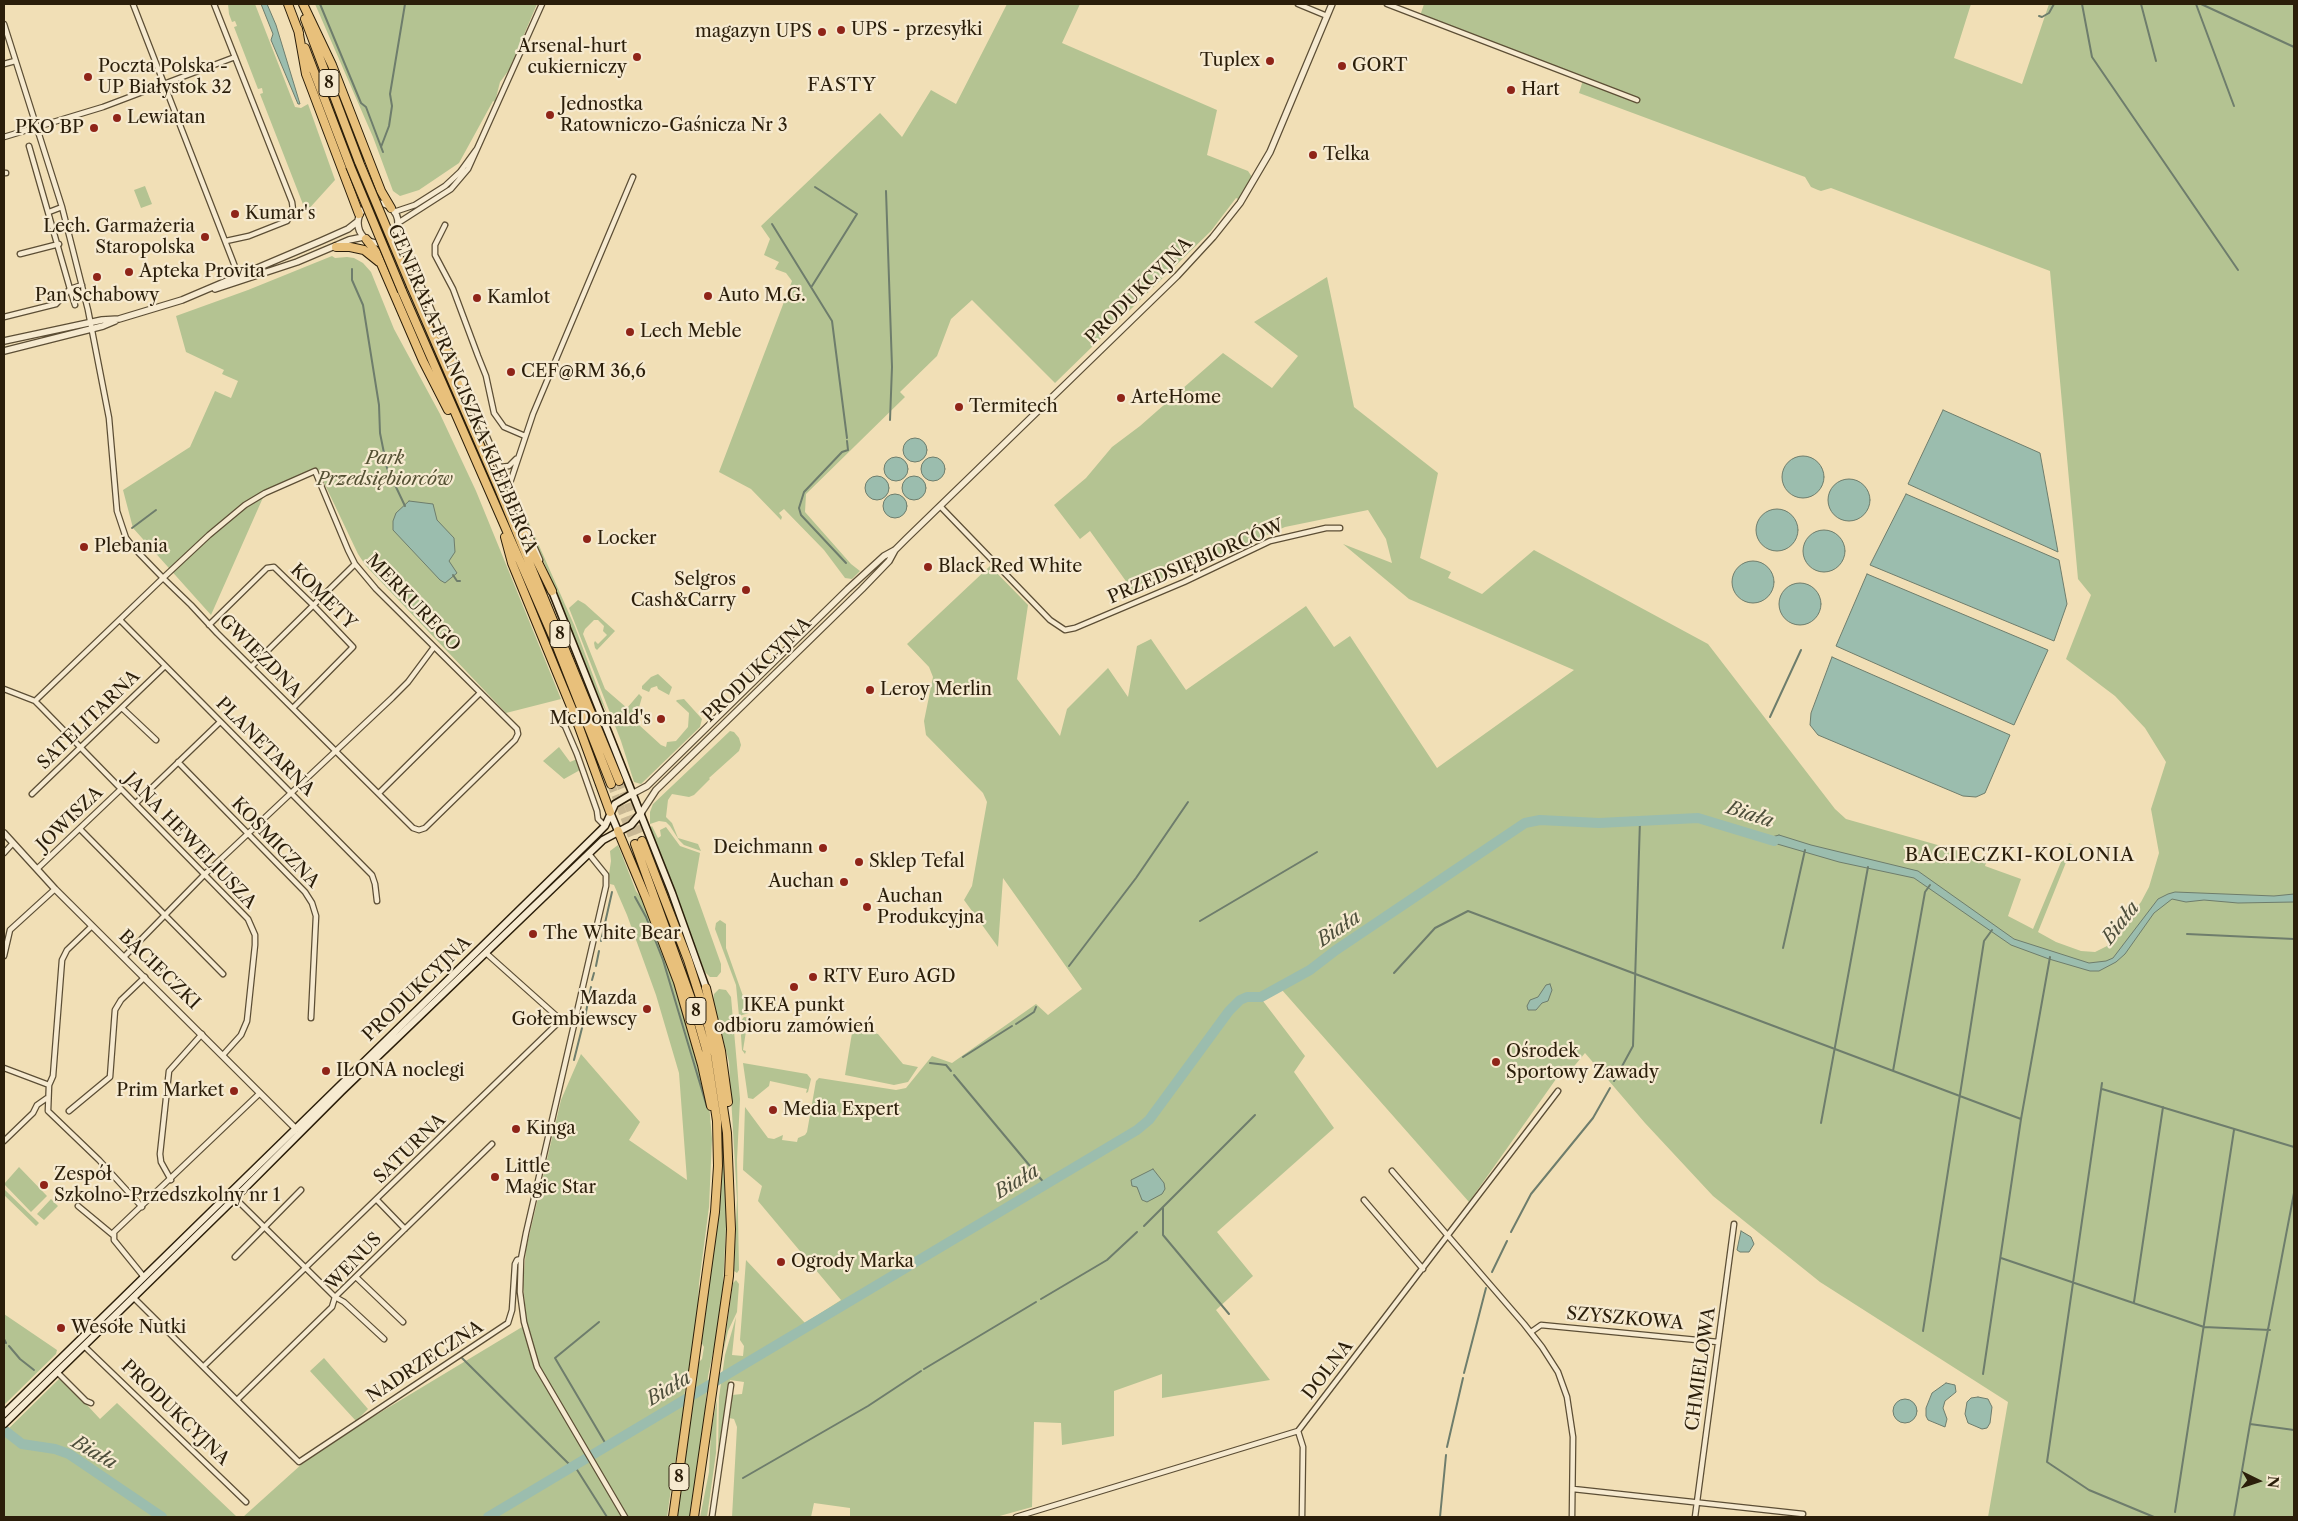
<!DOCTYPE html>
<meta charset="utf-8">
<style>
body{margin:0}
#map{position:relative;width:2298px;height:1521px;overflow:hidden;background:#f1dfb6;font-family:"Libre Caslon Text",serif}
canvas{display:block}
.frame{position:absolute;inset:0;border:5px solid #2b1e0a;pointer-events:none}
.north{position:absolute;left:2233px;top:1456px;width:50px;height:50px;-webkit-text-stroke:4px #f6ead0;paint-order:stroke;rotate:94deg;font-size:14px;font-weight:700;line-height:20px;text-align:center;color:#2b1e0a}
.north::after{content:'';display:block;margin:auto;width:18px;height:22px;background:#2b1e0a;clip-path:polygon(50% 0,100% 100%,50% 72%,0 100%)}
</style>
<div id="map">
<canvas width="2298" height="1521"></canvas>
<div class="frame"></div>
<div class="north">N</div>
</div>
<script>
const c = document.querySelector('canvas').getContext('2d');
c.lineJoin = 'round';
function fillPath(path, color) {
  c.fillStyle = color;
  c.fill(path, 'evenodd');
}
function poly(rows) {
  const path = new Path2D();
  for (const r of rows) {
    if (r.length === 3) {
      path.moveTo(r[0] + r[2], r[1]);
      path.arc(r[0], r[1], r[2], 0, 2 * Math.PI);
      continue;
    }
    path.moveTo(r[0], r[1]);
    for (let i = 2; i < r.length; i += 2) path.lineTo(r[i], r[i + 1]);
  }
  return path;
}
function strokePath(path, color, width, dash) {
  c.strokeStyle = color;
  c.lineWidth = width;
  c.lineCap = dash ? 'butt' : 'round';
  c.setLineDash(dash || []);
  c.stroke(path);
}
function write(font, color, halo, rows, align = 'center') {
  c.font = font + ' "Libre Caslon Text",serif';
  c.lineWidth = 4.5;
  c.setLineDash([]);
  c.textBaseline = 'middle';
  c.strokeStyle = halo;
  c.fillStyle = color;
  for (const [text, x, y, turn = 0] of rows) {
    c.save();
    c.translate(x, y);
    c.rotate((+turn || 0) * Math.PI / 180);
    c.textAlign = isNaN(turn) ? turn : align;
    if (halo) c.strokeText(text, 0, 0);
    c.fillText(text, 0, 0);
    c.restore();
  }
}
fillPath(poly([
 [228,4,255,4,295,107,301,108,308,104,335,180,306,212,260,94,263,93,262,88,258,89,234,27,237,26,235,21,232,22,229,14],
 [315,4,537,4,509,70,500,82,495,102,493,101,459,163,419,190,400,196,393,191,373,137],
 [1007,4,1080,4,1062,43,1217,110,1207,155,1248,171,1252,177,1238,199,1236,198,1211,231,1055,383,972,300,951,319,937,356,900,392,905,397,806,494,805,512,851,564,860,571,852,579,845,578,824,550,784,509,779,513,782,517,781,520,751,489,719,472,792,281,786,273,775,269,779,262,764,255,770,239,761,226,880,113,902,137,931,90,956,104],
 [1424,4,1971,4,1954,58,2022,84,2049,4,2294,4,2294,1517,1988,1517,2008,1402,1820,1282,1713,1196,1645,1123,1585,1053,1566,1076,1561,1072,1469,1202,1282,990,1263,1001,1305,1056,1294,1072,1334,1128,1217,1232,1253,1276,1216,1310,1270,1380,1162,1398,1162,1374,1114,1391,1114,1436,1062,1445,1061,1423,1034,1422,1032,1507,996,1517,850,1517,850,1508,814,1503,811,1517,732,1517,737,1427,734,1419,729,1418,732,1395,742,1394,744,1382,730,1380,718,1452,719,1397,725,1355,736,1317,732,1355,743,1356,744,1346,740,1340,746,1260,805,1323,841,1300,758,1201,762,1186,743,1170,745,1107,768,1138,774,1139,783,1135,782,1140,797,1142,798,1138,805,1135,807,1132,816,1081,819,1078,896,1090,906,1088,932,1056,952,1063,1036,1004,1048,1015,1082,989,1003,878,998,947,964,900,972,886,987,802,983,793,926,735,924,721,933,677,929,667,907,644,990,566,1028,605,1017,679,1060,736,1067,709,1108,668,1128,697,1137,646,1151,639,1186,690,1306,606,1334,647,1350,636,1437,768,1574,670,1409,599,1343,544,1392,563,1386,539,1368,510,1285,527,1163,581,1133,591,1090,531,1080,539,1054,505,1086,478,1112,447,1140,426,1223,353,1272,388,1298,356,1254,322,1327,277,1354,407,1438,473,1420,558,1451,572,1448,578,1482,594,1534,550,1708,644,1835,809,1846,819,1987,859,1985,866,2021,879,2008,916,2033,929,2069,843,2073,845,2038,932,2056,942,2081,951,2095,952,2107,946,2141,902,2149,887,2159,853,2151,809,2166,762,2145,728,2115,696,2066,659,2091,595,2078,579,2050,271,1831,188,1821,191,1818,190,1811,187,1805,177,1579,93,1583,80,1420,16],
 [145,186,152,204,141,208,134,190],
 [332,256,335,258,347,257,354,258,363,263,371,272,394,329,440,414,476,491,561,699,506,713,366,566,358,554,318,470,265,493,211,615,133,528,123,490,190,447,215,391,231,398,238,381,222,374,224,370,186,352,176,316,248,290],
 [514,489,575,627,607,713,600,700],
 [578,600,585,604,615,631,597,650,595,648,594,643,595,641,598,644,607,635,603,631,604,626,598,620,594,620,585,629,583,634,605,689,627,708,639,694,642,697,638,711,638,724,661,745,666,747,667,742,676,741,688,727,689,713,676,701,677,700,684,699,702,719,700,727,641,784,634,782,621,741,569,608],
 [658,674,672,687,669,695,658,689,657,686,651,688,649,692,642,689,642,686,651,677],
 [730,731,734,732,739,738,741,745,739,751,709,778,710,779,694,795,689,797,672,794,668,800,666,817,672,823,678,838,698,844,701,851,684,845,679,840,670,826,666,822,659,821,650,824,650,812,653,804],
 [559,747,570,762,577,759,580,770,564,779,543,761],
 [652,826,658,838,661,836,660,830,666,827,680,846,700,853,694,888,721,964,721,972,717,977,710,977,705,972,650,828],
 [618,845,636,891,645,903,678,991,709,1104,712,1139,709,1207,699,1283,697,1325,687,1390,685,1390,681,1436,674,1468,667,1517,243,1517,303,1463,366,1421,527,1324,523,1285,526,1249,561,1100,581,1054,640,1122,629,1140,687,1180,679,1073,656,995,627,915,614,885,610,884,609,874,611,861,610,851],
 [720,920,726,924,726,948,749,1013,739,1016,736,985,715,929,716,923],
 [719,989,726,990,731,997,740,1099,737,1160,739,1270,737,1273,734,1271,737,1199,729,1062,713,1001,714,994],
 [744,1017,751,1018,748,1019,743,1050,746,1051,745,1054,742,1050,740,1022],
 [855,1029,878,1034,903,1064,918,1067,908,1082,894,1085,845,1075,852,1033],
 [743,1063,807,1074,811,1079,808,1092,806,1093,807,1089,770,1081,769,1086,753,1099,748,1098],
 [721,1117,727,1207,723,1285,718,1329,708,1376,702,1445,694,1498,690,1517,677,1517,698,1363,702,1359,704,1347,701,1342,721,1192],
 [19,1167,47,1196,31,1212,4,1184],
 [4,1189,39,1223,36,1226,4,1195],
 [51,1199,58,1206,44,1220,37,1214],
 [736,1280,739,1284,737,1312,728,1331,723,1353,733,1283],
 [4,1314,57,1350,56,1354,4,1405],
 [324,1358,368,1409,356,1421,310,1371],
 [61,1377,100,1419,117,1403,237,1517,4,1517,4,1433],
 [717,1400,716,1453,707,1517,700,1517,709,1472,711,1430]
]), '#b4c392');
const water = poly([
 [261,4,267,4,276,25,300,104,298,104,271,40,273,34,261,4],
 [1943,410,2040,453,2058,552,1908,484,1943,410],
 [915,450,12],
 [1803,477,21],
 [933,469,12],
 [896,469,12],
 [914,488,12],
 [877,488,12],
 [1849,500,21],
 [1906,494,2059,560,2067,604,2054,641,1870,565,1906,494],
 [895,506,12],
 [409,501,433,504,437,520,454,538,455,552,449,561,457,573,445,583,440,580,393,530,393,521,396,513,409,501],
 [1777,530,21],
 [1824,551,21],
 [1753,582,21],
 [1867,574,2048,650,2014,725,1836,646,1867,574],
 [1800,604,21],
 [1832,657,2010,735,1985,793,1976,797,1963,796,1818,735,1810,725,1811,713,1832,657],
 [1779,835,1811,845,1918,871,2014,939,2089,963,2106,961,2113,958,2158,899,2168,894,2175,892,2274,896,2294,894,2294,902,2238,903,2204,900,2186,902,2172,899,2154,913,2125,954,2116,962,2099,971,2090,971,2049,959,2011,945,1914,878,1839,862,1760,839,1761,836,1772,837,1779,835],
 [1550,984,1552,990,1548,1001,1542,1003,1536,1010,1528,1010,1527,1006,1530,1000,1538,997,1546,985,1550,984],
 [1153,1169,1164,1183,1165,1189,1162,1194,1147,1202,1142,1200,1137,1187,1132,1186,1131,1180,1153,1169],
 [1741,1231,1751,1237,1754,1244,1749,1252,1740,1252,1737,1250,1741,1231],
 [1946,1383,1955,1385,1956,1392,1945,1401,1943,1408,1947,1419,1945,1427,1928,1420,1926,1416,1926,1408,1932,1393,1946,1383],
 [1978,1397,1988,1399,1992,1407,1990,1423,1987,1428,1982,1429,1968,1423,1965,1414,1967,1402,1971,1398,1978,1397],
 [1905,1411,12]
]);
fillPath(water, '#9bbdae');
strokePath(water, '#6e7d6c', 1);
strokePath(poly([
 [320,4,361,103,366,107,383,152],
 [2082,4,2092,57,2238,270],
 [2141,4,2156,61],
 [2196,4,2234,106],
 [2201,4,2294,47],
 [2039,16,2042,17,2049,13,2054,4],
 [381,147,389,126,392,106,390,94,405,4],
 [886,191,892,367,890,420],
 [772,224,832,321,847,438],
 [352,269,352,280,363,305,379,405,380,433,387,468,405,506],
 [812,286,857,214,815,187],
 [132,528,156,510],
 [846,563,801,515,799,508,804,492,842,452,848,450,847,441],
 [453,575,457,581,460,581],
 [1770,717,1801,650],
 [635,897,646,917,663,960,707,1107],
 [1200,921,1317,852],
 [2187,934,2294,939],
 [601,941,612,892],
 [1783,948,1805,850],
 [596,966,599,951],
 [1069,966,1136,878,1188,802],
 [1394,973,1435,928,1468,911,2021,1119],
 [592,980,594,973],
 [585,1017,591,987],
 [1016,1024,1034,1012,1036,1007],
 [963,1057,1012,1026],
 [574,1060,582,1028],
 [930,1063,946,1065,951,1071],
 [1893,1071,1925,892,1930,885],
 [954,1075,1045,1184],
 [1614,1081,1633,1046,1640,820],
 [2102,1083,2047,1462,2089,1490,2154,1517],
 [2102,1089,2294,1147],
 [1821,1123,1868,867],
 [1163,1208,1163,1235,1229,1314],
 [1144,1226,1255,1115],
 [1511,1232,1531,1194,1593,1118,1610,1088],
 [2001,1258,2204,1327,2270,1330],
 [1492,1272,1507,1241],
 [1041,1299,1107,1260,1137,1232],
 [2134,1302,2163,1107],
 [599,1322,555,1358,607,1446],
 [1923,1331,1984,941,1992,930],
 [4,1339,6,1343],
 [9,1346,20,1359,34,1370],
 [462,1358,572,1467],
 [924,1369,1036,1302],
 [1464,1373,1486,1288],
 [1983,1374,2021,1119,2050,957],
 [2250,1424,2294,1193],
 [1447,1447,1463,1378],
 [574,1465,607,1517],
 [743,1478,868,1406,921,1371],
 [2175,1512,2234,1130],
 [1440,1517,1446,1455],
 [2234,1517,2250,1424,2294,1430]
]), '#6e7d6c', 2);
strokePath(poly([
 [4,1430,22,1444,55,1449,69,1454,162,1517],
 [488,1517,1137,1130,1149,1120,1229,1011,1240,1000,1247,997,1261,997,1310,970,1336,950,1525,823,1540,820,1599,823,1698,818,1774,841]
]), '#9bbdae', 10);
strokePath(poly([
 [619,781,642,841],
 [611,784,635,844]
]), '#c9b894', 8, [8, 4]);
const minor = poly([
 [133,4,239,277],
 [214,4,292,202,293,210,287,221,249,236,226,241],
 [1298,4,1327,16],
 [1387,4,1637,100],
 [4,24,62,207,88,310,109,418,117,511,126,538,133,547,163,578,191,605,217,633,413,828,419,830,425,828,515,740,518,734,517,729,376,589,355,564,348,550,315,471,265,493,245,505,209,535,163,578,35,701],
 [4,64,15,61],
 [4,137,103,107,235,57],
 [4,173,6,173],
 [49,212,62,207],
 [394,212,415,205,445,186,460,172,476,150],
 [398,223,451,189,468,169,542,4],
 [445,225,435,245,435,255,453,289,478,356,486,376,494,413,504,427,525,436],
 [20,254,59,244],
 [75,305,70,289,82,285],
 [4,317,56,304,70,289,29,146],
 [450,351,540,560],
 [501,467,509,466,516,459],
 [509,486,533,414,633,177],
 [940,506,1050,620,1065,630,1075,628,1184,582,1270,541,1326,528,1340,528],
 [120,620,372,875,375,884,377,901],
 [209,625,267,568,274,567,313,605,353,647,293,708],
 [252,666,355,564],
 [4,689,35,701,42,708,248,919,255,935,255,945,247,1021,241,1035,223,1055],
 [122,708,156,740],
 [560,722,565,726,577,754,597,811,598,819,605,826],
 [178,762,305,892,312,903,316,916,311,1018],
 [379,793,480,693],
 [32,794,165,666],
 [136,803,220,722],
 [80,829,223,974],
 [4,853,13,843],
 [589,854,606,875,606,886,526,1233,521,1259,520,1292,524,1322,537,1367,625,1517],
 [37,869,121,789],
 [4,956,10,930,55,889],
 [124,957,204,875,392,698,408,682,434,647],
 [561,1020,574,1025],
 [4,1068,49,1085,48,1111,99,1160,142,1207],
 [49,1085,53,1076,62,960,67,950,92,926],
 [69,1111,110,1077,115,1010,121,1000,145,977],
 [4,1141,33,1113,37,1105,47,1098],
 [1392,1171,1524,1324,1542,1347,1558,1372,1567,1397,1573,1437,1572,1517],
 [171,1180,161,1162,160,1154,169,1071,202,1034],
 [235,1198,335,1297,344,1302,384,1339],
 [377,1200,405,1229],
 [1364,1200,1423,1269],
 [78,1206,113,1235],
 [235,1257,301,1190],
 [144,1277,114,1240,114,1232,260,1093],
 [356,1277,403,1322],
 [133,1297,299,1462,508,1323,512,1310,515,1264,517,1260,521,1259],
 [1531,1332,1541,1325,1718,1342],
 [84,1346,246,1502],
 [204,1366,561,1020,486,953],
 [57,1372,86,1401,91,1403],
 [237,1400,332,1307,335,1297,492,1144],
 [1298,1431,1303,1447,1302,1517],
 [1573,1489,1803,1514],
 [712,1517,731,1385],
 [1016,1517,1298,1431,1558,1091],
 [1695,1517,1734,1224]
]);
const tertiary = poly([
 [378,223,20],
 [397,230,440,331],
 [215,289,297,262,349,240,363,237],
 [4,341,102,320,119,319,182,300,321,241,348,229,357,222],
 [4,351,103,326,115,321],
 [632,794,647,786,848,589,884,556,895,550,906,539,1177,276,1213,237,1240,203,1270,152,1332,4],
 [641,813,656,790,862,589,889,561,895,550],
 [4,833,55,889,295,1128]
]);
const secondary = poly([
 [552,591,672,893,706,988],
 [610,812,618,831],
 [4,1414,597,834,605,826,615,804,632,794],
 [4,1424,235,1198,342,1091,527,913,603,840,631,825,641,813]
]);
const trunk = poly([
 [288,4,299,33],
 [303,4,332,65,381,191,391,208],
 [305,19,359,162],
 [298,29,306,74,359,214],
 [305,48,350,166],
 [366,239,376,252,423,361,448,410],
 [336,247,350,247,364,250,379,262],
 [411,286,499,489,619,781],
 [402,291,554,639,611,784],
 [440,331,460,390],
 [521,528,552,591],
 [505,537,512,563,576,719,610,812],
 [618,831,646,898,678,982,702,1065,711,1106],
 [642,841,688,960,705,1013,715,1054,727,1133,731,1229,729,1276,694,1517],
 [635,844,694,1007,706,1049,717,1121,718,1166,715,1212,673,1517],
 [706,988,721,1051,728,1102]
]);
strokePath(minor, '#5c4e35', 7);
strokePath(tertiary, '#5c4e35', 8);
strokePath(secondary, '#2b1e0a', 9);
strokePath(trunk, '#2b1e0a', 10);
strokePath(minor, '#f6ead0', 4.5);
strokePath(tertiary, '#f6ead0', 5.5);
strokePath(secondary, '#f6ead0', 6);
strokePath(trunk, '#e8c07b', 8);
const trunkBridge = poly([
 [359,162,411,286],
 [350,166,402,291]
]);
strokePath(trunkBridge, '#2b1e0a', 10, []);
strokePath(trunkBridge, '#e8c07b', 8);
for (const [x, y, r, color] of [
 [841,30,5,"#8f2418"],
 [822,32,5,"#8f2418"],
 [637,57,5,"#8f2418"],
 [1270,61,5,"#8f2418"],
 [1342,66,5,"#8f2418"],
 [88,77,5,"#8f2418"],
 [1511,90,5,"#8f2418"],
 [550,115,5,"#8f2418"],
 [117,118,5,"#8f2418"],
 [94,128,5,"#8f2418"],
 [1313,155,5,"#8f2418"],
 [235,214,5,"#8f2418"],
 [205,237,5,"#8f2418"],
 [129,272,5,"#8f2418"],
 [97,277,5,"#8f2418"],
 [708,296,5,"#8f2418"],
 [477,298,5,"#8f2418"],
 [630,332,5,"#8f2418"],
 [511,372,5,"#8f2418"],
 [1121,398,5,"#8f2418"],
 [959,407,5,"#8f2418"],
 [587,539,5,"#8f2418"],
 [84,547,5,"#8f2418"],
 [928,567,5,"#8f2418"],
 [746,590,5,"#8f2418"],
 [870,690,5,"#8f2418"],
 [661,719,5,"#8f2418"],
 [823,848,5,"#8f2418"],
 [859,862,5,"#8f2418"],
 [844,882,5,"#8f2418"],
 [867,907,5,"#8f2418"],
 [533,934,5,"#8f2418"],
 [813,977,5,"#8f2418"],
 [794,987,5,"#8f2418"],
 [647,1009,5,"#8f2418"],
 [1496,1062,5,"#8f2418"],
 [326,1071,5,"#8f2418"],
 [234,1091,5,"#8f2418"],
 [773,1110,5,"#8f2418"],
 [516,1129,5,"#8f2418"],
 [495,1177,5,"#8f2418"],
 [44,1185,5,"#8f2418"],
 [781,1262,5,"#8f2418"],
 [61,1328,5,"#8f2418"]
]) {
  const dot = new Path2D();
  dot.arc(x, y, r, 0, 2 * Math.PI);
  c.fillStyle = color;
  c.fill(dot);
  strokePath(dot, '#f6ead0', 2);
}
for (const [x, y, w] of [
 [329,83,20],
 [560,634,20],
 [696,1011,20],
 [679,1477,20]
]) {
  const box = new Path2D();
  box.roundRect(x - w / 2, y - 13.5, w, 27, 4);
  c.fillStyle = '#f6ead0';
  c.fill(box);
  strokePath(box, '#2b1e0a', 1);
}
write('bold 16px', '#2b1e0a', null, [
 ["8",329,83],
 ["8",560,634],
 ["8",696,1011],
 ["8",679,1477]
]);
write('18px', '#2b1e0a', '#f6ead0', [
 ["UPS - przesyłki",851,30],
 ["magazyn UPS",812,32,"right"],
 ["Arsenal-hurt",627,47,"right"],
 ["cukierniczy",627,68,"right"],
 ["Tuplex",1260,61,"right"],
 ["GORT",1352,66],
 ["Poczta Polska -",98,67],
 ["UP Białystok 32",98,88],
 ["Hart",1521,90],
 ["Jednostka",560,105],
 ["Ratowniczo-Gaśnicza Nr 3",560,126],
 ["Lewiatan",127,118],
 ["PKO BP",84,128,"right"],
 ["Telka",1323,155],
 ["Kumar's",245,214],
 ["Lech. Garmażeria",195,227,"right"],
 ["Staropolska",195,248,"right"],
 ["Apteka Provita",139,272],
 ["Pan Schabowy",97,296,"center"],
 ["Auto M.G.",718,296],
 ["Kamlot",487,298],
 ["Lech Meble",640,332],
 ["CEF@RM 36,6",521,372],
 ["ArteHome",1131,398],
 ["Termitech",969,407],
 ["Locker",597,539],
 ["Plebania",94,547],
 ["Black Red White",938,567],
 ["Selgros",736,580,"right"],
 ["Cash&Carry",736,601,"right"],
 ["Leroy Merlin",880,690],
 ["McDonald's",651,719,"right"],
 ["Deichmann",813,848,"right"],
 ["Sklep Tefal",869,862],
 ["Auchan",834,882,"right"],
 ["Auchan",877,897],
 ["Produkcyjna",877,918],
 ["The White Bear",543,934],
 ["RTV Euro AGD",823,977],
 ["Mazda",637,999,"right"],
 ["Gołembiewscy",637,1020,"right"],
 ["IKEA punkt",794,1006,"center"],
 ["odbioru zamówień",794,1027,"center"],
 ["Ośrodek",1506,1052],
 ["Sportowy Zawady",1506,1073],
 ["ILONA noclegi",336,1071],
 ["Prim Market",224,1091,"right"],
 ["Media Expert",783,1110],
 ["Kinga",526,1129],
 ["Little",505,1167],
 ["Magic Star",505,1188],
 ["Zespół",54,1175],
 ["Szkolno-Przedszkolny nr 1",54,1196],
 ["Ogrody Marka",791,1262],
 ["Wesołe Nutki",71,1328]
], 'left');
write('18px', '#2b1e0a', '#f6ead0', [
 ["PRODUKCYJNA",1139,291,-45],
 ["GENERAŁA FRANCISZKA KLEEBERGA",462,389,67],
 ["PRZEDSIĘBIORCÓW",1196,562,-23],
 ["KOMETY",323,597,45],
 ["MERKUREGO",413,603,46],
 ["GWIEZDNA",260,656,45],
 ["PRODUKCYJNA",757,670,-44],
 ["SATELITARNA",89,720,-44],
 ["PLANETARNA",265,747,45],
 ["JOWISZA",70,819,-44],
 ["JANA HEWELIUSZA",190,841,46],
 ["KOSMICZNA",275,843,46],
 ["BACIECZKI",159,970,44],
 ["PRODUKCYJNA",417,989,-44],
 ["SATURNA",410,1149,-44],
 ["WENUS",354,1262,-46],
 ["SZYSZKOWA",1625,1319,5],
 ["NADRZECZNA",425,1362,-33],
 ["CHMIELOWA",1701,1369,-82],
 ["DOLNA",1328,1370,-52],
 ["PRODUKCYJNA",175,1413,44]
]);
write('italic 18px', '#545033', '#f6ead0', [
 ["Park",385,459],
 ["Przedsiębiorców",385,480]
]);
c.letterSpacing = '1px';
write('19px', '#2b1e0a', '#f6ead0', [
 ["FASTY",842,86],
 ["BACIECZKI-KOLONIA",2020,856]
]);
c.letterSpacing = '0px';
write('italic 19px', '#4d4e3b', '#f6ead0', [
 ["Biała",1750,815,18],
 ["Biała",2121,923,-52],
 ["Biała",1339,929,-34],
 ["Biała",1017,1182,-31],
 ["Biała",669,1389,-31],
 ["Biała",94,1453,30]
]);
</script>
